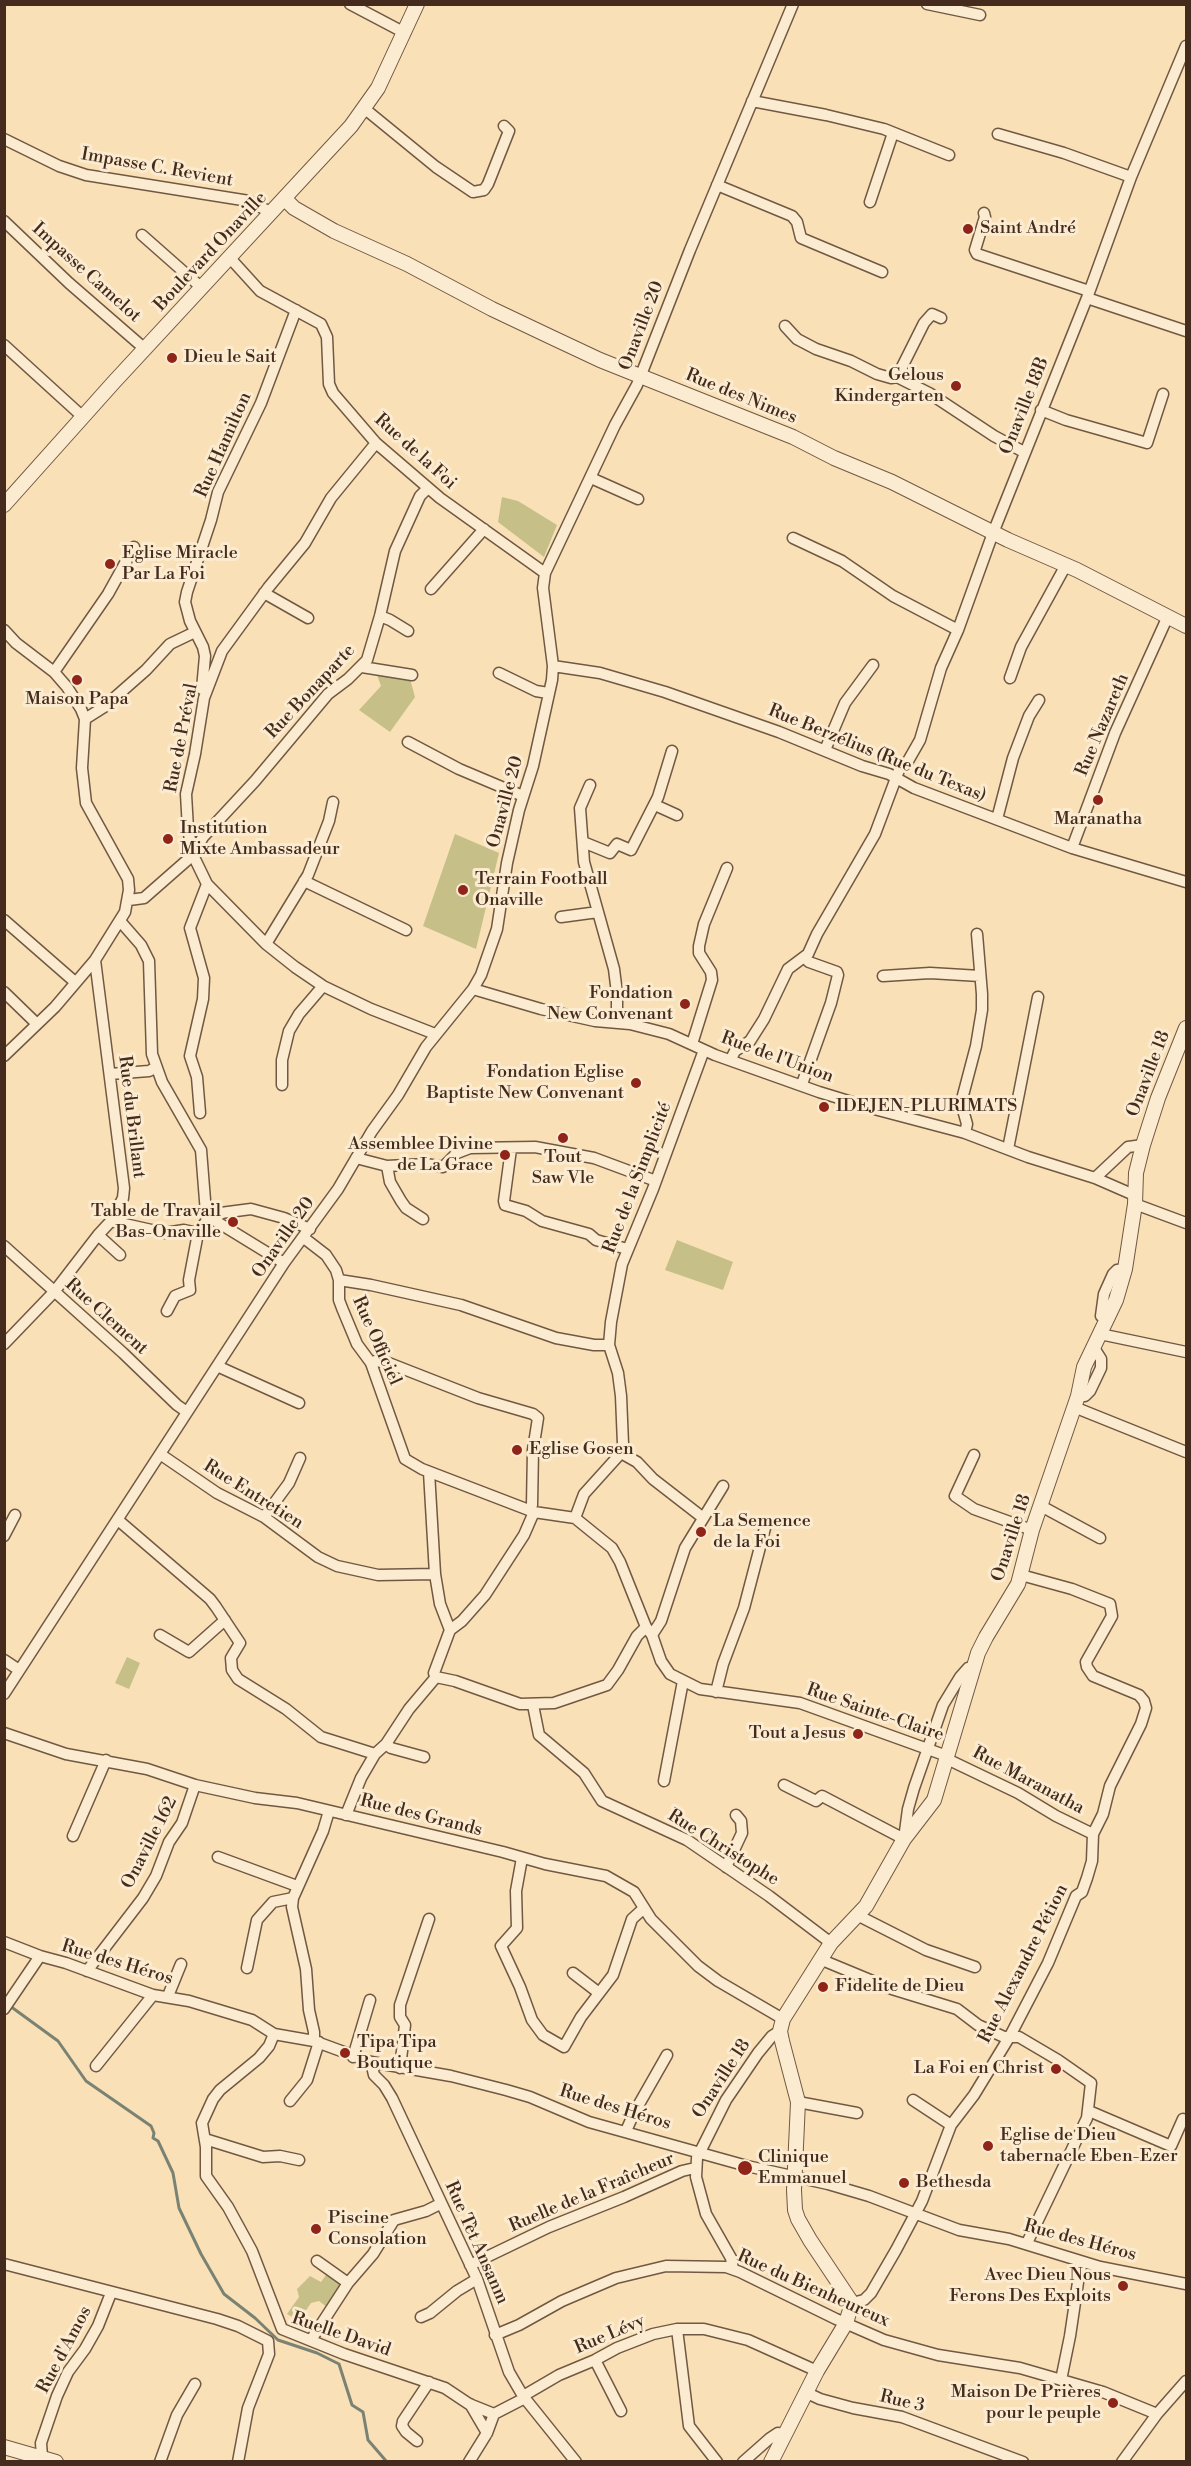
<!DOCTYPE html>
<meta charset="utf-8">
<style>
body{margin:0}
#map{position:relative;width:1191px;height:2466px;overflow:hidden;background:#f9e0b6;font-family:"Libre Bodoni",serif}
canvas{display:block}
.frame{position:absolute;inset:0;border:6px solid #442b1d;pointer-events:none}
</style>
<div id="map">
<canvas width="1191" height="2466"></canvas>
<div class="frame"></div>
</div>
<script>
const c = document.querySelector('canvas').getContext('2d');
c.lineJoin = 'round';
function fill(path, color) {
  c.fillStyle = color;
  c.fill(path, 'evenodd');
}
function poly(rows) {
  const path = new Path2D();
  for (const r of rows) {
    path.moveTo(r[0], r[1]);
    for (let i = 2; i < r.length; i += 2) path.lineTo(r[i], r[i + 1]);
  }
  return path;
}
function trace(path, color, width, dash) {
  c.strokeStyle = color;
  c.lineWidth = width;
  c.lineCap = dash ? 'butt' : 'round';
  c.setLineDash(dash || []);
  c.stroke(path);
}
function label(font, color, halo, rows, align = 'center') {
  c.font = font + ' "Libre Bodoni",serif';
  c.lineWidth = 6;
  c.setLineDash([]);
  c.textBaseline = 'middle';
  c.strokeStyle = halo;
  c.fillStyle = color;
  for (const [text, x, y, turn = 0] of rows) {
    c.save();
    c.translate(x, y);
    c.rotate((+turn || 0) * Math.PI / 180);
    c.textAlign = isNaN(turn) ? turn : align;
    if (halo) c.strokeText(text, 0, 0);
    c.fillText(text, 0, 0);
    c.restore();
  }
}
const green = poly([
 [502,497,518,501,557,525,544,557,498,522],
 [377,675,410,679,415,697,390,732,359,710,381,686],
 [455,834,499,853,476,949,423,926],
 [677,1240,733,1262,723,1290,665,1270],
 [127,1657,140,1663,129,1689,115,1683],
 [328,2272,343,2285,328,2308,319,2301,311,2303,302,2316,294,2318,287,2314,299,2297,297,2289,310,2276,321,2282]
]);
const stream = poly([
 [10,2006,58,2041,86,2081,151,2126,154,2133,153,2138,158,2141,173,2173,179,2208,201,2254,224,2294,255,2318,278,2340,317,2353,339,2364,352,2405,363,2412,368,2440,387,2462]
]);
const minor = poly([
 [350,4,405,33],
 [927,4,980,15],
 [752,101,826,115,884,129,949,155],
 [365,109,436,167,473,192,484,190,488,184,509,131,504,126],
 [998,134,1064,153,1131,177],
 [4,139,59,166,86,175,249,201,272,213],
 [717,185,792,216,797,222,801,238,882,272],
 [870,202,893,133],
 [984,213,985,217,975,250,977,254,1089,291],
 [4,221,69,283,145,349],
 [142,235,202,288],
 [230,258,260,291,321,324,327,337,329,384,333,393,376,443,440,498,545,573],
 [1087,298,1186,331],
 [785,326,797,339,816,349,851,361,877,374,891,378,897,377,929,393,994,436,1024,452],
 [4,345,83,417],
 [897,377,924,323,932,314,941,318],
 [1041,410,1066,420,1147,443,1163,394],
 [376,443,331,498,305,543,268,588,222,651,204,698,195,754,186,794,188,829,193,855,207,884,266,944,295,967,323,986,371,1009,435,1034],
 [591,478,638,499],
 [793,538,842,561,893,596,958,630],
 [431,589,484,529],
 [264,593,308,618],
 [380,616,390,620,408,631],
 [4,630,16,643,54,672,67,687,81,709,85,719,82,768,86,803,128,879,129,890,125,912,95,960,55,1007,4,1056],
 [553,666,600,673,665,692,779,732,862,766,889,774,914,788,1072,848,1186,882],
 [362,667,412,675],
 [54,672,108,594,134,547],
 [499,673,536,691,548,693],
 [1010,678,1021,647,1066,565],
 [202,689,205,656,203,647,190,621,185,602,187,592,211,520,218,492,261,403,296,310],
 [85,719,104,707,146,670,170,644,195,632],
 [408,742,459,769,523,796],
 [825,750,845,703,873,665],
 [590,785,580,808,584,862,614,969,617,993,617,1022],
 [655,805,677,815],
 [997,819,1013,758,1029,716,1039,700],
 [583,842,610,853,617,844,631,850,658,797,672,751],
 [1072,848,1115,733,1168,616],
 [304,881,406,930],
 [129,900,144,898,193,855,203,837,255,781,328,694,348,679,367,660,380,616,395,551,420,496,428,488],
 [561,917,598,912],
 [4,920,75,982],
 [120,921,141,945,149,961,152,1054,162,1082,201,1150,206,1213,209,1217,213,1214,251,1209,284,1218,310,1229],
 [266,944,308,875,329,821,333,802],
 [883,976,930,973,980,976],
 [473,989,541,1009,595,1021,630,1024,669,1034,715,1055,819,1092,878,1110,965,1133,1028,1157,1095,1178,1134,1195],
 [4,992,37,1024],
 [692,1044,712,980,711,972,699,953,699,946,704,924,727,868],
 [731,1059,735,1051,750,1041,764,1019,788,969,808,954,817,934,875,834,899,770,908,761,920,740,941,668,958,630,993,533,1087,298,1131,177,1186,46],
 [110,1074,149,1071,155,1068],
 [802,1084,831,1003,838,975,837,972,809,962,805,958],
 [282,1085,282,1060,289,1031,299,1014,323,986],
 [200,1113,197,1077,190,1056,203,999,204,978,190,928,207,884],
 [965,1133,967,1124,961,1103,976,1046,982,1010,982,994,977,934],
 [511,1149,504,1201,505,1205,526,1211,542,1221,589,1234,596,1240,627,1249],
 [1008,1149,1038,997],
 [356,1158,387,1166,426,1164,443,1167,457,1153,470,1148,535,1147,594,1158,656,1181],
 [387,1166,390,1182,401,1201,406,1208,423,1219],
 [1095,1178,1128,1147,1143,1145],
 [1135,1204,1186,1223],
 [111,1221,165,1233,184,1230,198,1233,209,1217,284,1263],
 [98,1235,120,1255],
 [304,1238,326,1255,336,1270,339,1280,339,1300,342,1308,357,1344,371,1363,405,1459,422,1469,534,1512,575,1518,612,1548,620,1562,646,1627,637,1636,618,1670,607,1685,554,1703,520,1704,455,1681,436,1677,409,1709,386,1744,375,1754,361,1778,346,1815],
 [4,1246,123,1353,177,1405,187,1412],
 [339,1280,371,1285,461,1305,556,1338,594,1345,609,1345],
 [167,1311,175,1296,190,1290,189,1280,198,1233],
 [1101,1316,1104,1294,1113,1274,1117,1270,1125,1269],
 [1100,1334,1186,1352],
 [4,1344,54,1292,98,1235,111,1221,123,1198,124,1188,95,960],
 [371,1363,375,1361,386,1362,478,1398,533,1414,538,1418,533,1450,532,1505,530,1511],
 [217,1366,299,1403],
 [1078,1396,1085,1396,1090,1391,1101,1368,1101,1359,1094,1348],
 [1074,1407,1186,1452],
 [621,1453,637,1462,653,1479,702,1517],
 [160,1454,217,1493,264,1517,318,1557,337,1566,378,1575,435,1574],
 [974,1455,955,1496,974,1509,1032,1530],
 [429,1472,435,1574,440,1604,450,1630,434,1673,436,1677],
 [1041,1506,1100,1538],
 [264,1517,289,1483,300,1458],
 [575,1518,584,1494,621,1453,623,1444,621,1396,618,1373,609,1345,611,1322,622,1264,653,1189,704,1050],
 [118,1520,210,1599,216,1607,240,1643,231,1658,232,1670,238,1679,286,1709,321,1737,375,1754],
 [4,1536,15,1515],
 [646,1627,652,1635,661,1661,670,1674,700,1689,800,1703,947,1756],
 [450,1630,462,1621,485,1595,524,1535,534,1512],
 [160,1635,189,1652,225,1620],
 [652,1635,661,1621,685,1548,723,1486],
 [4,1660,19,1670],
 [716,1692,723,1664,744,1608,765,1528],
 [4,1694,284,1263,338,1189,372,1131,398,1095,426,1047,473,989,481,975,497,929,507,863,519,810,533,766,552,680,553,666,543,588,545,573,615,425,637,385,690,250,793,4],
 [533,1705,539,1735,584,1773,602,1801,687,1840,769,1896,831,1943],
 [4,1733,66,1754,147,1769,195,1785,255,1798,297,1803,503,1852,545,1864,606,1876,634,1892,651,1919,698,1966,718,1981,783,2019],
 [386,1744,391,1748,424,1757],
 [947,1759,1018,1793,1056,1816,1093,1834],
 [664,1781,683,1681],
 [784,1785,816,1801,822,1796,904,1839,908,1809,914,1788,943,1705,960,1677,968,1668,974,1667],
 [73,1836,106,1760],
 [218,1857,297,1886],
 [522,1858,516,1891,517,1928,501,1946,520,1987,532,2020,543,2035,564,2047,581,2017,613,1975,632,1919,643,1909],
 [726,1867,742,1833,741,1821,736,1815],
 [859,1916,926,1950,975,1967],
 [4,1942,40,1956,66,1963,153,1995,189,2001,252,2020,274,2034,314,2041,371,2062,451,2076,506,2090,530,2097,589,2122,747,2166,828,2184,869,2196,959,2230,1009,2239,1100,2267,1186,2284],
 [822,1960,892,1989,957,2009,978,2025,1004,2037,1019,2037,1058,2060,1091,2083,1087,2118,1027,2243],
 [247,1968,257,1920,273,1902,293,1898],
 [87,1971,143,1898,156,1876,169,1842,182,1823,195,1785],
 [573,1973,599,1993],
 [168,1996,181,1964],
 [4,2009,40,1956],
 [274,2034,269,2046,259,2058,220,2090,213,2099,202,2123,206,2147,206,2176,228,2207,252,2251,282,2329],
 [314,2041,314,2032,309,2010,306,1969,292,1907,293,1898,323,1831,329,1811],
 [353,2057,370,2000],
 [371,2062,374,2075,384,2085,392,2098,477,2279,509,2372,523,2396,576,2462],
 [96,2066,153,1995],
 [400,2068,405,2025,400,2017,400,2005,429,1919],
 [913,2100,951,2125],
 [290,2101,307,2080,319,2042],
 [798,2102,857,2113],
 [1089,2111,1171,2146,1183,2119],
 [626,2131,634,2113,667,2055],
 [205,2139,263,2157,280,2156,299,2160],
 [317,2261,348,2283],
 [4,2264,217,2319,238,2326,268,2341],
 [470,2265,549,2227,624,2197,682,2171,695,2168],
 [733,2269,731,2258,706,2214,696,2177,697,2158,726,2100,758,2053,772,2036,780,2031],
 [852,2303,864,2300,871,2293,896,2250,922,2201,951,2125,974,2095,1010,2036,1048,1963,1076,1896,1082,1892,1087,1878,1092,1861,1093,1834,1103,1814,1110,1786,1141,1724,1146,1708,1144,1701,1139,1695,1093,1676,1087,1667,1086,1662,1112,1616,1110,1604,1072,1589,1021,1575],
 [421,2317,430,2313,457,2291,477,2279],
 [282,2329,344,2354,445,2388,469,2404,494,2414,525,2398],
 [677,2329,689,2426,717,2462],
 [495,2335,519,2325,562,2301,616,2278,666,2266,726,2267,740,2272,836,2319,884,2340,938,2355,1020,2368,1103,2392,1157,2414],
 [311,2340,348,2283,373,2254,394,2220,426,2211,440,2204],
 [595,2360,621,2411],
 [1061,2380,1070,2336,1081,2262],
 [805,2392,820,2399,853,2408,902,2417,1023,2462],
 [523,2396,559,2375,595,2360,617,2348,653,2334,677,2329,704,2329,748,2340,817,2371],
 [470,2404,487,2433],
 [417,2441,406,2432,402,2426,403,2421,429,2382],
 [42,2457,41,2443,57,2396,68,2372,85,2349,98,2326,111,2293],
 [160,2462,177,2415,195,2384],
 [238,2462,248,2408,269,2354,268,2341],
 [469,2462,487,2433,494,2414],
 [743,2462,769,2439,778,2433,784,2435],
 [1122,2462,1157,2414,1186,2381]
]);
const tertiary = poly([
 [285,199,294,208,334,231,407,264,492,309,551,337,600,360,793,437,834,458,892,482,1008,540,1077,570,1186,626],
 [4,505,114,382,351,126,378,88,417,4],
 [4,2447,56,2462],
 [771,2462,817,2371,846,2323,852,2303,810,2240,798,2219,795,2210,794,2190,798,2102,782,2041,780,2031,783,2019,831,1943,866,1906,904,1839,934,1800,978,1653,986,1637,1018,1584,1032,1530,1078,1396,1084,1367,1116,1300,1125,1269,1135,1204,1136,1173,1143,1145,1158,1098,1186,1028]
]);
const markers = [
 [968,229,6,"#8f2418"],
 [172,358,6,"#8f2418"],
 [956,386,6,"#8f2418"],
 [110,564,6,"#8f2418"],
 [77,680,6,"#8f2418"],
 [1098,800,6,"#8f2418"],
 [168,839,6,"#8f2418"],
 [463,890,6,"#8f2418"],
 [685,1004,6,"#8f2418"],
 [636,1083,6,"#8f2418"],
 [824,1107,6,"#8f2418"],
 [563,1138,6,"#8f2418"],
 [505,1155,6,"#8f2418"],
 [233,1222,6,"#8f2418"],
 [517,1450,6,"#8f2418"],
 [701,1532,6,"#8f2418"],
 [858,1734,6,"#8f2418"],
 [823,1987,6,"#8f2418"],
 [345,2053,6,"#8f2418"],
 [1056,2069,6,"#8f2418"],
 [988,2146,6,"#8f2418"],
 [745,2168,8,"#8f2418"],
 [904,2183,6,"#8f2418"],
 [316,2229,6,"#8f2418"],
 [1123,2286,6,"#8f2418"],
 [1113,2403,6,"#8f2418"]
];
const streetNames = [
 ["Impasse C. Revient",157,168,10],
 ["Boulevard Onaville",211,252,-47],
 ["Impasse Camelot",86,273,42],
 ["Onaville 20",642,326,-69],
 ["Rue des Nimes",741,397,22],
 ["Onaville 18B",1025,406,-68],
 ["Rue Hamilton",224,445,-66],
 ["Rue de la Foi",415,452,42],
 ["Rue Bonaparte",311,692,-47],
 ["Rue Nazareth",1103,725,-67],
 ["Rue de Préval",182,738,-79],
 ["Rue Berzélius (Rue du Texas)",877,754,22],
 ["Onaville 20",506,802,-75],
 ["Rue de l'Union",777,1058,20],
 ["Onaville 18",1149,1074,-69],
 ["Rue du Brillant",131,1117,83],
 ["Rue de la Simplicité",638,1178,-69],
 ["Onaville 20",284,1238,-55],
 ["Rue Clement",106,1317,42],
 ["Rue Officiel",376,1341,66],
 ["Rue Entretien",253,1495,32],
 ["Onaville 18",1012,1538,-72],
 ["Rue Sainte-Claire",875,1713,19],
 ["Rue Maranatha",1028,1781,28],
 ["Rue des Grands",421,1816,14],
 ["Onaville 162",150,1843,-63],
 ["Rue Christophe",723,1848,32],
 ["Rue des Héros",117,1963,17],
 ["Rue Alexandre Pétion",1024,1964,-63],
 ["Onaville 18",722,2079,-57],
 ["Rue des Héros",615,2108,17],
 ["Ruelle de la Fraîcheur",592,2193,-23],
 ["Rue des Héros",1080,2241,15],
 ["Rue Tèt Ansanm",476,2243,66],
 ["Rue du Bienheureux",813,2289,24],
 ["Ruelle David",341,2335,19],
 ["Rue Lévy",610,2335,-23],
 ["Rue d'Amos",65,2350,-62],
 ["Rue 3",902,2402,13]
];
const poiNames = [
 ["Saint André",980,229],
 ["Dieu le Sait",184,358],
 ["Gelous",944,376,"right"],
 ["Kindergarten",944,397,"right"],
 ["Eglise Miracle",122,554],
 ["Par La Foi",122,575],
 ["Maison Papa",77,700,"center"],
 ["Maranatha",1098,820,"center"],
 ["Institution",180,829],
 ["Mixte Ambassadeur",180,850],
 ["Terrain Football",475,880],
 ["Onaville",475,901],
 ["Fondation",673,994,"right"],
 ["New Convenant",673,1015,"right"],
 ["Fondation Eglise",624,1073,"right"],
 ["Baptiste New Convenant",624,1094,"right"],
 ["IDEJEN-PLURIMATS",836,1107],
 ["Assemblee Divine",493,1145,"right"],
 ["de La Grace",493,1166,"right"],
 ["Tout",563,1158,"center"],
 ["Saw Vle",563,1179,"center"],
 ["Table de Travail",221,1212,"right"],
 ["Bas-Onaville",221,1233,"right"],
 ["Eglise Gosen",529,1450],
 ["La Semence",713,1522],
 ["de la Foi",713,1543],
 ["Tout a Jesus",846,1734,"right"],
 ["Fidelite de Dieu",835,1987],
 ["Tipa Tipa",357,2043],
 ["Boutique",357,2064],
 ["La Foi en Christ",1044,2069,"right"],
 ["Eglise de Dieu",1000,2136],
 ["tabernacle Eben-Ezer",1000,2157],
 ["Clinique",758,2158],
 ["Emmanuel",758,2179],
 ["Bethesda",916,2183],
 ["Piscine",328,2219],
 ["Consolation",328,2240],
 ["Avec Dieu Nous",1111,2276,"right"],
 ["Ferons Des Exploits",1111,2297,"right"],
 ["Maison De Prières",1101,2393,"right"],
 ["pour le peuple",1101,2414,"right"]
];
fill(green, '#c6c088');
trace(stream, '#7a8373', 3);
trace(minor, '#715843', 13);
trace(tertiary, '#715843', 16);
trace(minor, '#fbebd0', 10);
trace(tertiary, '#fbebd0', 14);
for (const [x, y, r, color] of markers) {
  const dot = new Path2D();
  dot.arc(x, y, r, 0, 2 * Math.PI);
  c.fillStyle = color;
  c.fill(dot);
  trace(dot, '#fbebd0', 2);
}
label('18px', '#442b1d', '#fbebd0', streetNames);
label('18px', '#442b1d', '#fbebd0', poiNames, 'left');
</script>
